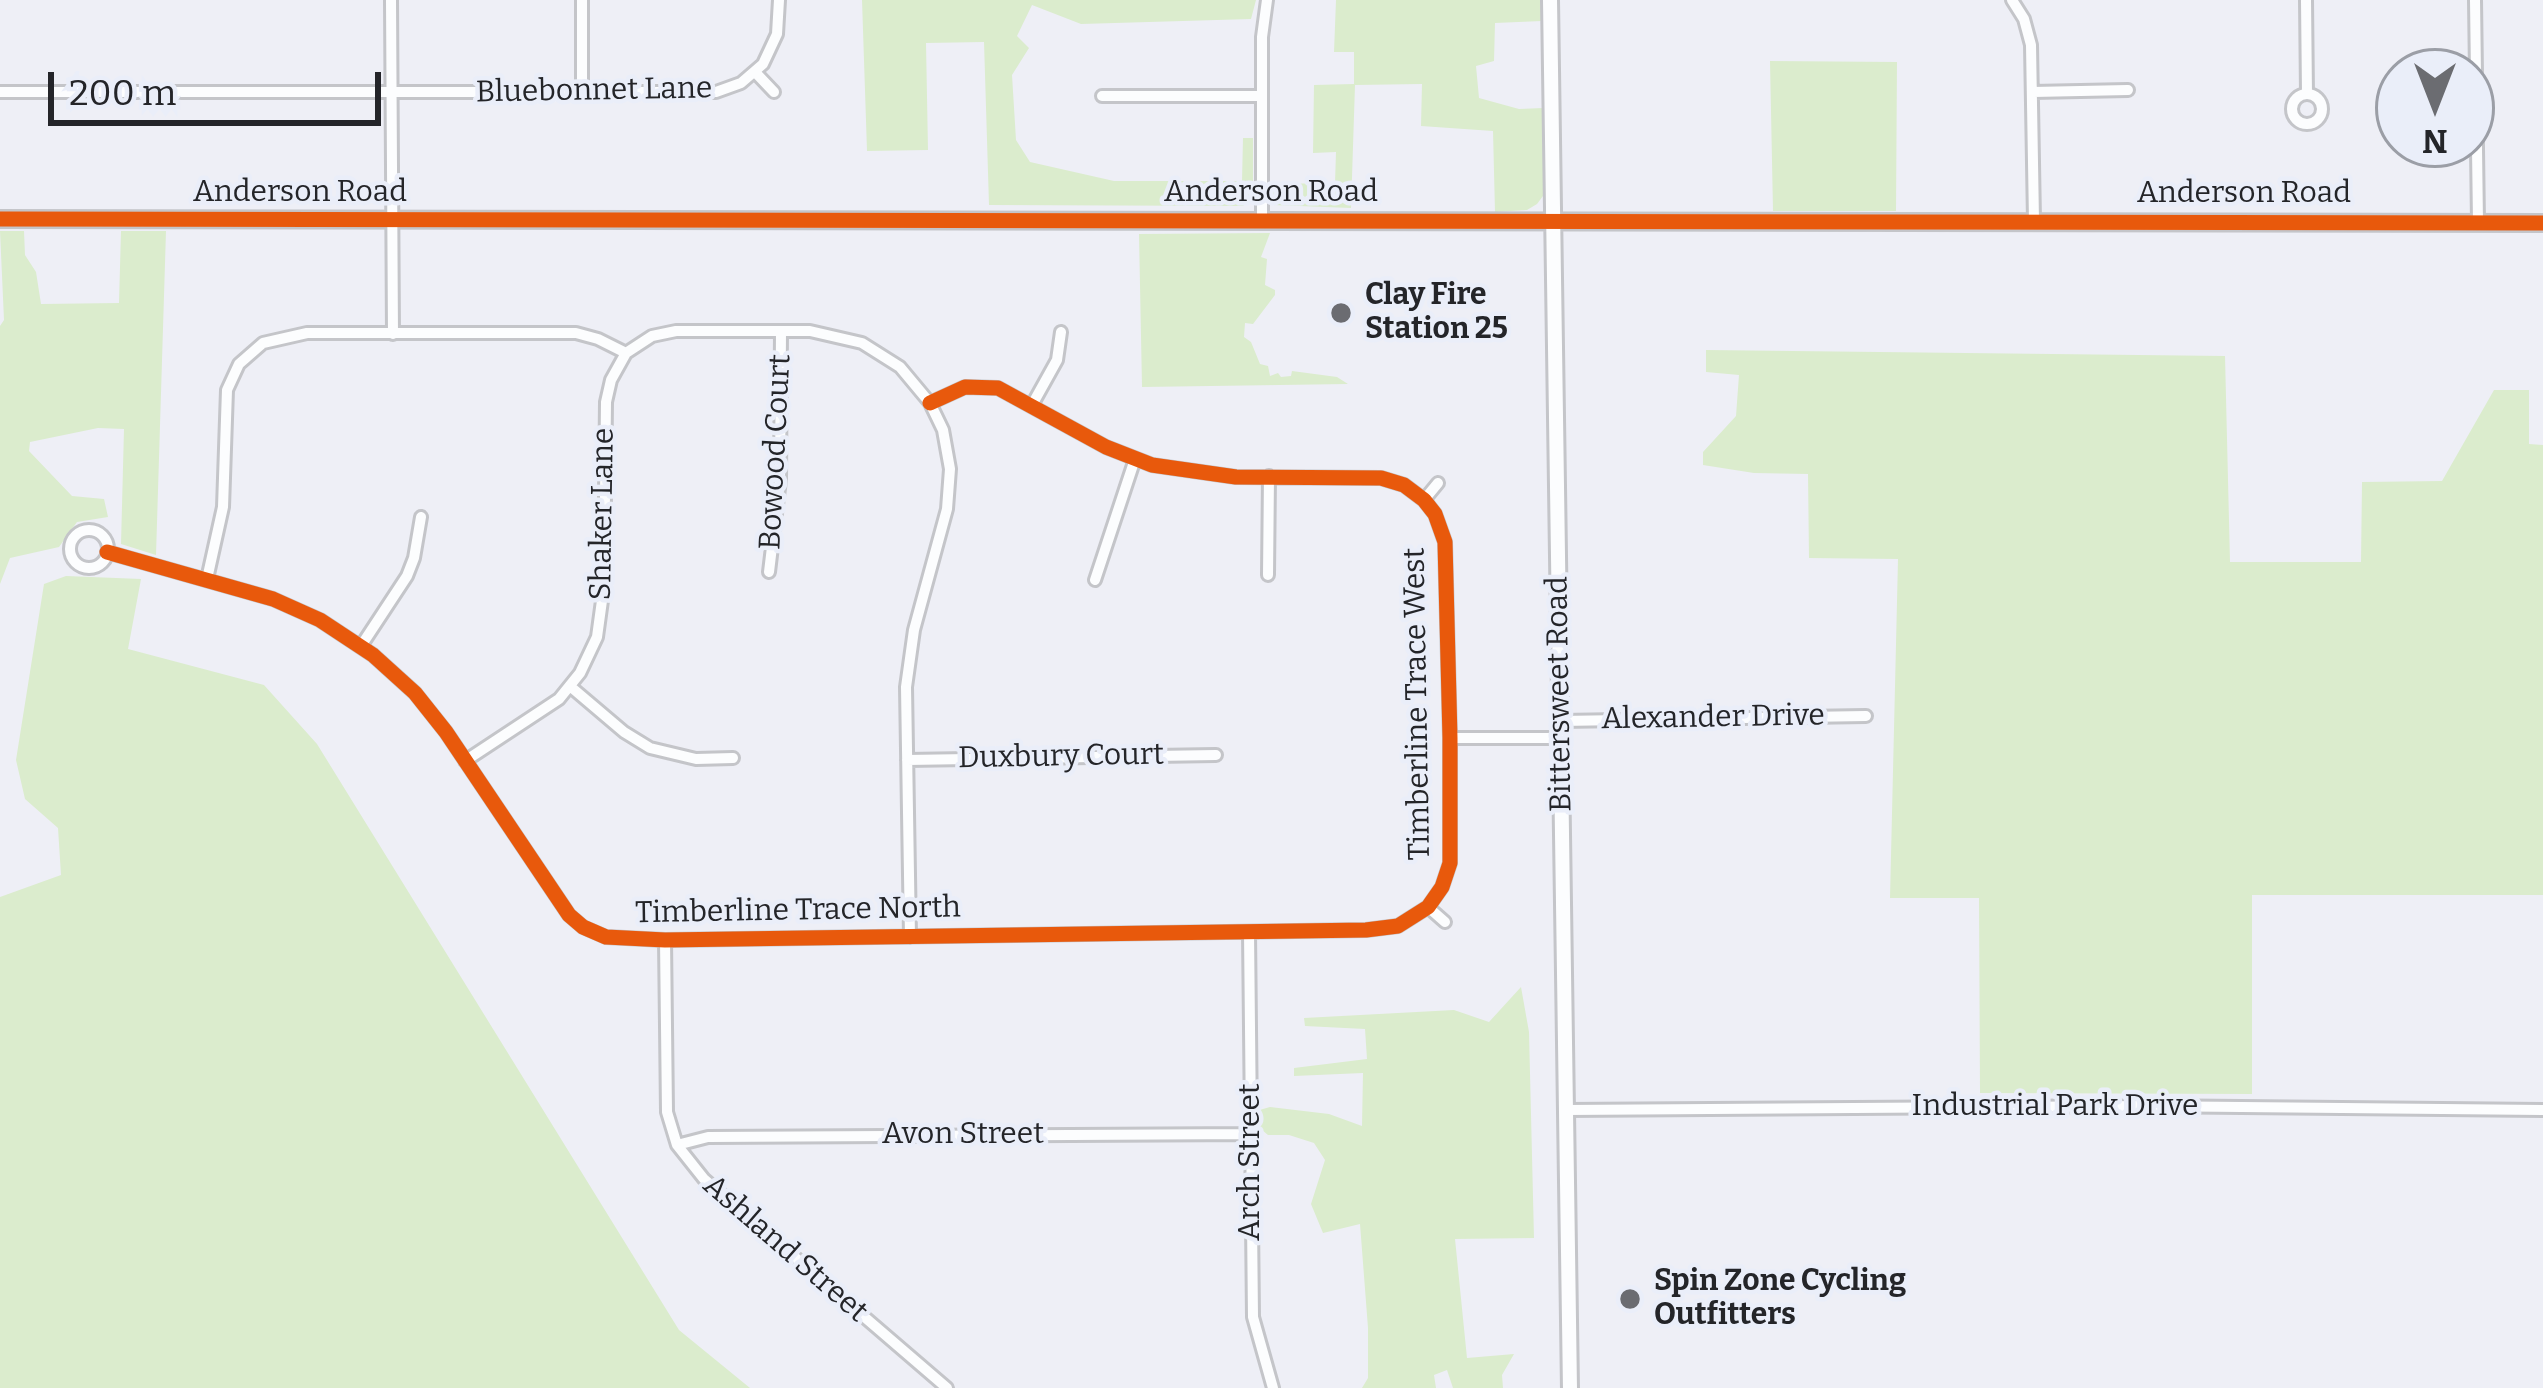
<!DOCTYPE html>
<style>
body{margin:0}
#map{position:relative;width:2543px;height:1388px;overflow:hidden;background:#eeeff6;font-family:Bitter,serif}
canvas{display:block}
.north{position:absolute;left:2375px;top:48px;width:120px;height:120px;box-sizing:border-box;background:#eaeef9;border:3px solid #9b9ea6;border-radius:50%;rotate:180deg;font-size:33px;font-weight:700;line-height:48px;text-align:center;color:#242529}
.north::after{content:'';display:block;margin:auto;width:42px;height:54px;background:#6b6c71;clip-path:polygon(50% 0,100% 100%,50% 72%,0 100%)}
.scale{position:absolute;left:48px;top:72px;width:333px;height:54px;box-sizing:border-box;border:6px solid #242529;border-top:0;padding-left:15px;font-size:36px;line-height:42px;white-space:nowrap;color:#242529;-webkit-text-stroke:9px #eaeef9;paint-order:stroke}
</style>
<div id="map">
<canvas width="2543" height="1388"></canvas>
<div class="north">N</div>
<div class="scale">200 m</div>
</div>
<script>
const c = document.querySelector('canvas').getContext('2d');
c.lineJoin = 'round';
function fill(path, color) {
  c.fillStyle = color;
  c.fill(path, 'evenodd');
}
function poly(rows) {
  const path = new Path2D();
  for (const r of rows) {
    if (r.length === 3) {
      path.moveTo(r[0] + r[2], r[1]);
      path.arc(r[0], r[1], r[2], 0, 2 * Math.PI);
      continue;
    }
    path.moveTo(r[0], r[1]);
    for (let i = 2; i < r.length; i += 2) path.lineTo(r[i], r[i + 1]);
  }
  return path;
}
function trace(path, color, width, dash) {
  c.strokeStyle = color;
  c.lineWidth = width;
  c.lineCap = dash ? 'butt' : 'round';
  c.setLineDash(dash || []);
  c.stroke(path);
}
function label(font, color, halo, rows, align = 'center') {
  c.font = font + ' Bitter,serif';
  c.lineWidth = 9;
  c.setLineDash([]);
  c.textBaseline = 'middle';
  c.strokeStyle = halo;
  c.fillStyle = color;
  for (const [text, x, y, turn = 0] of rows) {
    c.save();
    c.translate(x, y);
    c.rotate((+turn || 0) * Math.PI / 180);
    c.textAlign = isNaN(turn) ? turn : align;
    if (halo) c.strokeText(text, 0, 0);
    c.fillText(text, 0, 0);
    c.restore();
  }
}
const green = poly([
 [862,0,1256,0,1251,19,1081,24,1032,5,1017,36,1029,48,1012,75,1016,140,1030,162,1114,181,1242,181,1243,138,1253,138,1253,199,1243,206,989,205,984,42,926,43,928,150,867,151],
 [1336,0,1542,0,1542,21,1495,23,1494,61,1476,66,1479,98,1519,109,1543,108,1543,196,1537,204,1527,210,1495,212,1493,131,1421,126,1422,84,1355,85,1351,208,1273,205,1273,184,1335,183,1336,152,1313,153,1314,85,1354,84,1354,52,1334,52],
 [1770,61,1897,62,1896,211,1773,211],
 [0,231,24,231,25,255,36,272,41,304,119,303,121,231,166,231,156,555,121,544,124,429,98,428,30,442,29,451,72,496,104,499,108,517,77,522,59,547,10,558,0,584,0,326,4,320],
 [1270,233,1261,257,1267,259,1265,285,1275,290,1275,295,1253,324,1245,323,1244,337,1251,342,1260,364,1268,366,1270,376,1278,373,1281,377,1291,376,1292,371,1337,377,1348,384,1142,387,1139,234],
 [1706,350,2225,356,2230,562,2361,562,2362,482,2442,481,2494,390,2529,390,2529,444,2543,445,2543,895,2252,895,2252,1094,1980,1093,1979,898,1890,898,1898,559,1809,558,1808,474,1754,473,1703,465,1703,452,1736,416,1739,375,1706,372],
 [66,576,141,579,128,649,264,685,317,744,679,1330,750,1388,0,1388,0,897,61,875,58,828,25,799,16,760,44,584],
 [1521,987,1529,1032,1534,1238,1455,1239,1467,1358,1514,1354,1502,1375,1503,1388,1453,1388,1447,1370,1434,1375,1436,1388,1362,1388,1368,1378,1368,1328,1360,1224,1323,1233,1311,1204,1325,1160,1314,1143,1289,1135,1268,1135,1256,1125,1256,1111,1270,1107,1329,1114,1362,1126,1363,1073,1294,1076,1294,1068,1367,1059,1365,1029,1305,1026,1304,1018,1454,1010,1489,1022]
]);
const minor = poly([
 [391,0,393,334],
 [582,0,582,93],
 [2012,0,2024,19,2031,45,2034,221],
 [2306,0,2307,94],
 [2475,0,2478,222],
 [755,72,774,92],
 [0,92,716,92,741,83,763,64,777,34,779,0],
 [2033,92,2128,90],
 [2307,109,15],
 [1102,96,1262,96],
 [1262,220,1262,37,1267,0],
 [1032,405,1057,360,1061,332],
 [1424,500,1438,483],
 [89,549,19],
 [107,552,273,599,320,620,373,655,415,693,446,732,569,915,583,927,606,937,665,940,1366,930,1398,926,1428,907,1442,887,1450,863,1450,738,1445,542,1435,514,1424,500,1404,485,1381,478,1236,477,1152,465,1106,447,998,388,965,387,930,403],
 [769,572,780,480,781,331],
 [1268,575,1269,476],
 [207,579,223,507,227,390,239,364,263,343,307,333,576,333,598,339,626,353],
 [1095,580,1135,459],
 [361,646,407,576,414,558,421,517],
 [571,687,624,732,650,748,696,759,733,758],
 [1561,721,1866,716],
 [1450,738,1561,738],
 [907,760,1216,755],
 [465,761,559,699,580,673,597,637,604,586,606,402,611,380,626,353,652,336,676,331,810,331,862,343,900,367,930,403,943,430,950,469,947,509,914,630,906,687,910,937],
 [1428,907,1445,922],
 [1249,932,1253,1317,1273,1388],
 [665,940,667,1112,677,1145,704,1179,947,1388],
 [1566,1110,2141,1106,2543,1110],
 [677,1145,708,1137,1252,1134]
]);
const tertiary = poly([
 [1550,0,1570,1388],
 [0,219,2543,223]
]);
const cycleway = poly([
 [0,219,2543,223],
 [107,552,273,599,320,620,373,655,415,693,446,732,569,915,583,927,606,937,665,940,1366,930,1398,926,1428,907,1442,887,1450,863,1450,738,1445,542,1435,514,1424,500,1404,485,1381,478,1236,477,1152,465,1106,447,998,388,965,387,930,403]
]);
const markers = [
 [1341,313,12,"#6b6c71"],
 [1630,1299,12,"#6b6c71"]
];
const streetNames = [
 ["Bluebonnet Lane",594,91,-1],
 ["Anderson Road",300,193],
 ["Anderson Road",1271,193],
 ["Anderson Road",2244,194],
 ["Bowood Court",776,452,-87],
 ["Shaker Lane",603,514,-89],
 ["Bittersweet Road",1560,694,-91],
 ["Timberline Trace West",1418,704,-91],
 ["Alexander Drive",1713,718,-1],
 ["Duxbury Court",1061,757,-1],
 ["Timberline Trace North",798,911,-1],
 ["Industrial Park Drive",2055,1107],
 ["Avon Street",963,1135],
 ["Arch Street",1251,1162,-90],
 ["Ashland Street",785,1249,41]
];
const poiNames = [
 ["Clay Fire",1365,296],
 ["Station 25",1365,330],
 ["Spin Zone Cycling",1654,1282],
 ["Outfitters",1654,1316]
];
fill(green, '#dbeccd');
trace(minor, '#c4c5c9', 16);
trace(tertiary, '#c4c5c9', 20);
trace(minor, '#fcfdfe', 10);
trace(tertiary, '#fcfdfe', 14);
trace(cycleway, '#e8590c', 15);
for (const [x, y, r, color] of markers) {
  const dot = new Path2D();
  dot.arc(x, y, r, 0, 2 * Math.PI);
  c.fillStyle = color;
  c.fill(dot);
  trace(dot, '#eaeef9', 4.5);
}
label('30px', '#242529', '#eaeef9', streetNames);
label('bold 30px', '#242529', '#eaeef9', poiNames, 'left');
</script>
